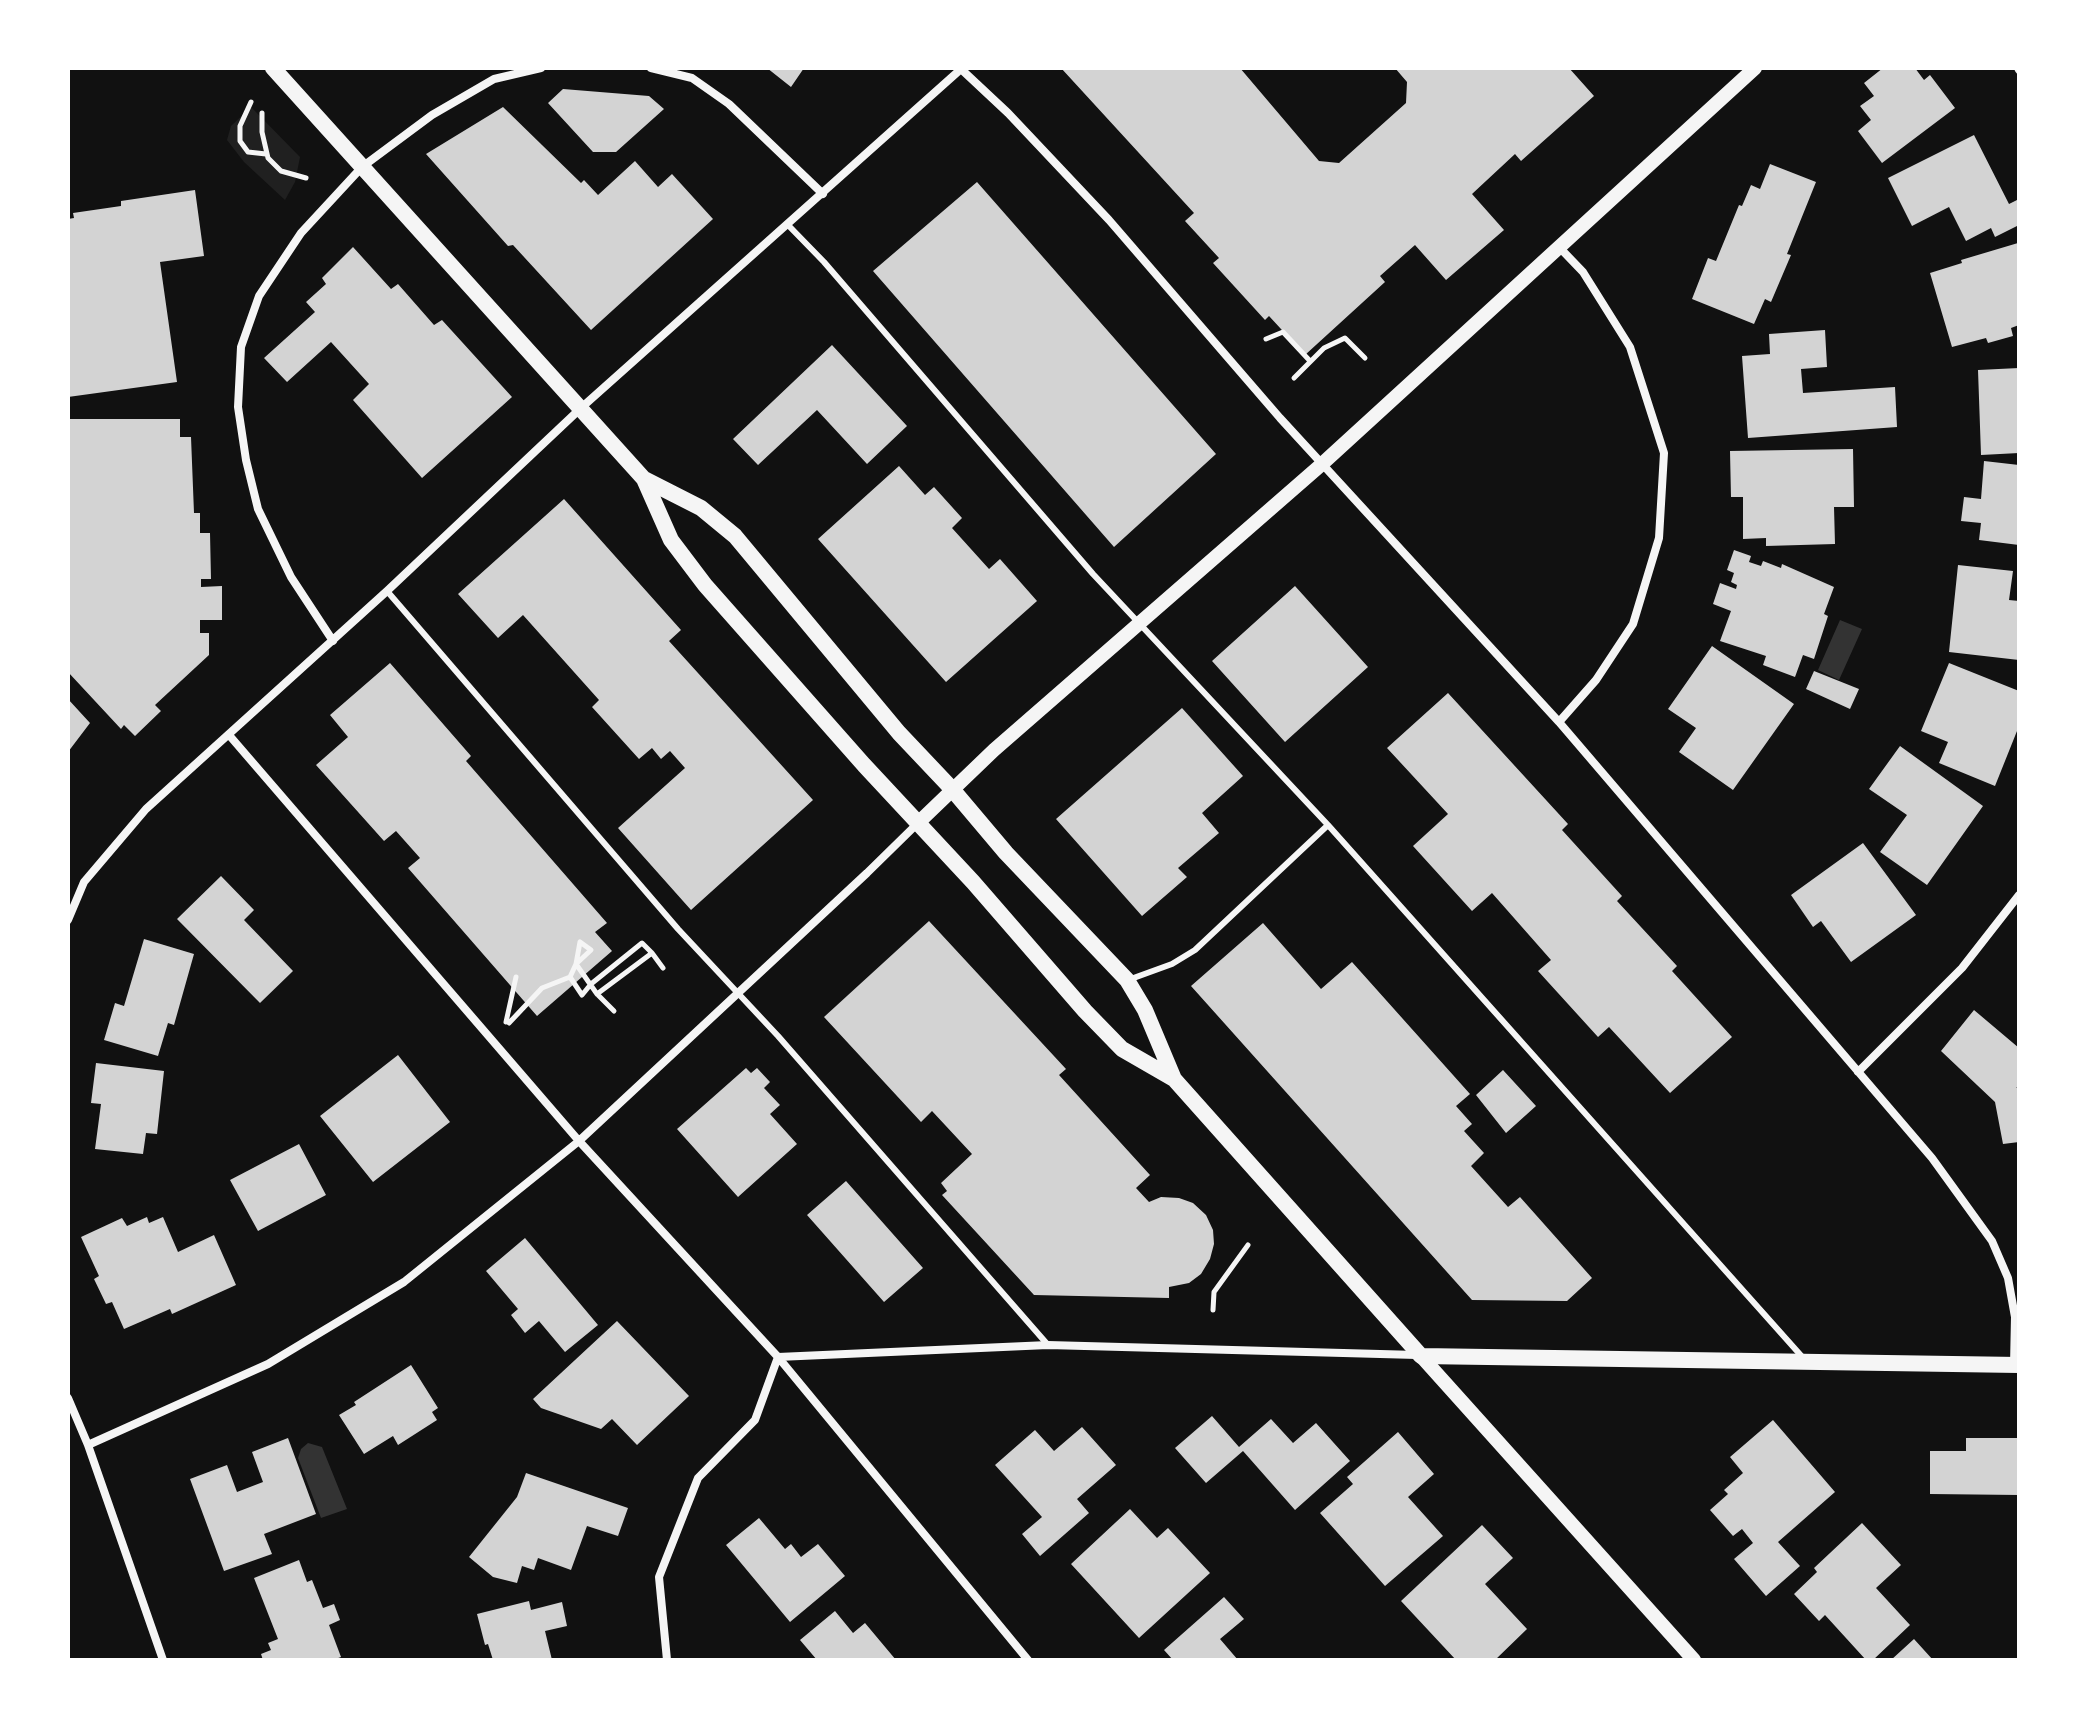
<!DOCTYPE html>
<style>
body{margin:0}
#map{position:relative;width:2087px;height:1728px;overflow:hidden;background:#111;font-family:"Golos Text",sans-serif}
canvas{display:block}
.frame{position:absolute;inset:0;border:70px solid #fff;pointer-events:none}
</style>
<div id="map">
<canvas width="2087" height="1728"></canvas>
<div class="frame"></div>
</div>
<script>
const c = document.querySelector('canvas').getContext('2d');
c.lineJoin = 'round';
function fill(path, color) {
  c.fillStyle = color;
  c.fill(path, 'evenodd');
}
function poly(rows) {
  const path = new Path2D();
  for (const r of rows) {
    path.moveTo(r[0], r[1]);
    for (let i = 2; i < r.length; i += 2) path.lineTo(r[i], r[i + 1]);
  }
  return path;
}
function trace(path, color, width, dash) {
  c.strokeStyle = color;
  c.lineWidth = width;
  c.lineCap = dash ? 'butt' : 'round';
  c.setLineDash(dash || []);
  c.stroke(path);
}
const green = poly([
 [251,107,300,157,295,182,285,200,244,162,227,140,231,126]
]);
const water = poly([
 [1840,620,1862,629,1839,680,1818,670],
 [308,1443,322,1447,347,1509,321,1518,298,1458,301,1449]
]);
const building = poly([
 [767,68,804,68,791,87],
 [1061,68,1240,68,1319,161,1339,163,1406,103,1407,82,1395,68,1569,68,1594,96,1521,161,1515,154,1472,194,1504,230,1446,280,1415,245,1380,276,1385,282,1305,355,1269,316,1265,320,1213,263,1219,258,1185,221,1194,213],
 [1883,68,1915,68,1924,80,1930,75,1955,108,1882,163,1858,131,1871,120,1860,106,1874,96,1864,83],
 [563,89,649,96,664,109,616,152,593,152,548,103],
 [503,107,581,183,584,180,598,195,635,161,658,187,672,174,713,219,591,330,513,245,508,246,426,154],
 [1974,135,2009,204,2019,199,2019,225,1995,237,1991,228,1966,241,1949,207,1912,226,1888,178],
 [1770,164,1816,182,1787,254,1791,255,1771,302,1765,299,1754,324,1692,299,1708,258,1716,261,1739,205,1742,206,1751,185,1760,189],
 [977,182,1216,454,1114,547,873,271],
 [195,190,204,256,160,262,177,382,68,397,68,219,74,218,73,213,121,206,121,201],
 [2018,243,2019,325,2011,328,2013,336,1988,343,1986,338,1952,347,1930,273,1962,263,1961,260],
 [353,247,391,289,398,284,434,325,442,320,512,397,422,478,353,400,369,384,331,342,287,382,264,358,315,312,306,302,326,284,322,278],
 [1825,330,1827,367,1801,369,1803,393,1895,387,1897,427,1748,438,1742,356,1770,354,1769,334],
 [832,345,907,426,867,464,817,410,758,465,733,439],
 [2019,368,2019,453,1981,455,1978,370],
 [68,419,180,419,180,437,191,437,194,513,200,513,200,533,210,533,211,579,201,579,201,587,222,586,222,620,200,620,200,633,209,633,209,655,155,705,161,711,135,736,124,725,121,729,68,672],
 [1853,449,1854,507,1834,507,1835,544,1766,546,1766,538,1743,539,1743,497,1731,497,1730,451],
 [1984,461,2019,465,2019,545,1979,540,1981,523,1961,521,1964,497,1981,499],
 [899,466,925,495,934,487,962,518,952,528,989,569,1000,559,1037,601,946,682,818,539],
 [564,499,681,630,669,641,813,800,691,910,618,828,685,768,670,751,661,759,652,748,639,759,592,707,599,700,523,615,498,638,458,594],
 [1734,550,1751,556,1749,562,1761,566,1763,561,1781,568,1782,564,1834,587,1824,614,1828,616,1814,659,1803,655,1795,677,1763,665,1766,656,1720,641,1731,611,1713,604,1720,583,1736,589,1737,585,1731,582,1734,573,1727,570],
 [1958,565,2013,571,2009,600,2019,601,2019,660,1949,652],
 [1295,586,1368,667,1285,742,1212,661],
 [1712,646,1794,704,1733,790,1679,752,1696,728,1668,709],
 [390,663,471,756,466,761,607,923,595,932,612,951,537,1016,408,868,420,858,396,831,384,841,316,765,348,737,330,715],
 [1949,663,2019,691,2019,726,1995,786,1939,763,1948,742,1921,731],
 [1814,671,1859,689,1850,709,1806,689],
 [1448,693,1568,824,1562,830,1622,896,1617,901,1677,966,1672,971,1732,1037,1670,1093,1609,1027,1598,1037,1538,971,1551,960,1492,893,1472,911,1413,846,1448,814,1387,748],
 [68,699,90,723,68,752],
 [1182,708,1243,776,1202,813,1219,833,1178,868,1187,877,1142,916,1056,819],
 [1900,746,1983,806,1927,885,1880,852,1907,815,1869,789],
 [1863,843,1916,915,1851,962,1821,921,1813,927,1791,895],
 [221,876,254,910,244,920,293,971,260,1003,177,919],
 [929,921,1066,1069,1059,1075,1150,1175,1136,1188,1149,1202,1161,1197,1179,1198,1193,1203,1206,1215,1213,1230,1214,1244,1210,1259,1201,1274,1189,1283,1169,1287,1169,1298,1034,1295,942,1195,947,1191,941,1183,972,1154,932,1111,921,1122,824,1017],
 [1263,923,1321,989,1352,962,1470,1094,1456,1106,1472,1124,1464,1131,1484,1153,1471,1166,1508,1207,1520,1197,1592,1278,1567,1301,1472,1300,1191,986],
 [144,939,194,954,174,1025,168,1023,158,1056,104,1040,115,1003,124,1006],
 [1974,1010,2019,1048,2019,1085,2016,1088,2019,1087,2019,1142,2003,1144,1995,1102,1941,1051],
 [398,1055,450,1122,373,1182,320,1116],
 [96,1063,164,1071,157,1134,146,1133,143,1154,95,1149,101,1104,91,1103],
 [746,1068,751,1073,757,1068,770,1082,764,1088,780,1105,770,1114,797,1144,738,1197,677,1129],
 [1503,1070,1536,1106,1506,1133,1476,1095],
 [299,1144,326,1195,258,1231,230,1180],
 [846,1181,923,1268,884,1302,807,1215],
 [147,1217,149,1223,163,1217,178,1252,214,1235,236,1285,172,1314,170,1309,124,1329,112,1302,106,1304,94,1279,99,1276,81,1237,122,1218,127,1226],
 [525,1238,598,1325,565,1352,539,1321,525,1333,511,1315,518,1309,486,1271],
 [617,1321,689,1396,637,1445,612,1419,601,1429,541,1408,533,1399],
 [411,1365,438,1408,432,1412,437,1420,398,1445,393,1436,364,1454,339,1415,356,1405,354,1402],
 [1212,1416,1239,1447,1271,1419,1293,1443,1316,1423,1350,1461,1295,1510,1243,1451,1206,1483,1175,1448],
 [1773,1420,1835,1492,1778,1542,1800,1566,1766,1596,1734,1559,1753,1543,1742,1529,1733,1536,1710,1510,1728,1494,1724,1490,1743,1473,1730,1457],
 [1082,1427,1116,1465,1077,1499,1089,1513,1040,1556,1022,1534,1042,1517,995,1465,1035,1430,1054,1451],
 [1398,1432,1434,1474,1408,1497,1443,1536,1385,1586,1320,1513,1353,1484,1347,1477],
 [288,1438,316,1514,264,1534,272,1554,224,1571,190,1479,227,1465,237,1492,263,1482,252,1452],
 [1966,1438,2019,1438,2019,1495,1930,1494,1930,1451,1966,1451],
 [526,1473,628,1508,618,1536,587,1526,571,1570,538,1558,534,1570,522,1566,517,1583,493,1577,469,1557,517,1497],
 [1130,1509,1157,1538,1168,1528,1210,1573,1139,1638,1071,1564],
 [759,1518,785,1549,791,1544,801,1557,818,1544,845,1576,790,1622,726,1545],
 [1862,1523,1901,1565,1876,1588,1910,1625,1873,1660,1866,1660,1825,1615,1819,1621,1794,1594,1817,1572,1814,1568],
 [1482,1525,1513,1558,1485,1584,1527,1629,1495,1660,1456,1660,1401,1601],
 [299,1560,307,1582,312,1580,323,1608,334,1604,340,1620,329,1625,341,1657,333,1660,263,1660,261,1654,271,1650,268,1643,278,1639,254,1578],
 [1224,1597,1244,1619,1220,1639,1238,1660,1173,1660,1164,1650],
 [529,1601,531,1610,562,1602,567,1626,545,1631,552,1660,493,1660,488,1644,485,1645,477,1614],
 [835,1611,853,1633,865,1623,896,1660,817,1660,800,1640],
 [1914,1639,1933,1660,1891,1660]
]);
const path = poly([
 [251,102,240,126,240,141,248,152,266,154],
 [262,113,262,132,268,158,281,171,306,178],
 [1266,339,1283,332,1310,361],
 [1294,378,1324,348,1345,338,1365,358],
 [570,977,582,995,591,984,642,943,652,953],
 [597,994,614,1011],
 [506,1022,516,977],
 [509,1023,542,988,570,977,576,964,591,950,580,942,576,964,597,994,652,953,663,968],
 [1213,1310,1214,1292,1248,1245]
]);
const service = poly([
 [788,225,824,262,1093,574,1328,825,1805,1360],
 [387,591,678,929,778,1036,1048,1345],
 [1128,980,1172,964,1195,950,1328,825]
]);
const minor = poly([
 [651,68,692,78,729,104,823,194],
 [2018,68,2019,70],
 [961,69,1008,113,1109,220,1280,418,1559,722,1932,1158,1992,1241,2008,1278,2015,1317,2014,1365],
 [1559,247,1583,272,1630,347,1664,453,1659,538,1633,624,1596,680,1559,722],
 [333,641,291,577,258,509,246,460,238,407,241,347,259,296,301,233,362,167,432,115,494,79,541,68],
 [229,735,579,1141,778,1357,1028,1660],
 [68,920,84,882,146,809,387,591,581,408,961,69],
 [1858,1072,1962,968,2019,895],
 [778,1357,1048,1345,1417,1355],
 [68,1398,88,1445,163,1660],
 [88,1445,268,1364,404,1282,579,1141,867,873,918,823],
 [667,1660,659,1577,698,1478,755,1420,778,1357]
]);
const tertiary = poly([
 [918,823,994,750,1322,464,1755,68],
 [1421,1356,1694,1660]
]);
const secondary = poly([
 [273,68,644,479,671,540,705,585,864,765,973,882,1085,1011,1122,1049,1174,1079],
 [644,479,701,508,735,536,899,733,952,789,1006,853,1127,980,1145,1010,1174,1079,1421,1356,2019,1365]
]);
fill(green, '#202020');
fill(water, '#333');
fill(building, '#d3d3d3');
trace(path, '#f5f5f5', 5);
trace(service, '#f5f5f5', 6);
trace(minor, '#f5f5f5', 8);
trace(tertiary, '#f5f5f5', 14);
trace(secondary, '#f5f5f5', 16);
</script>
